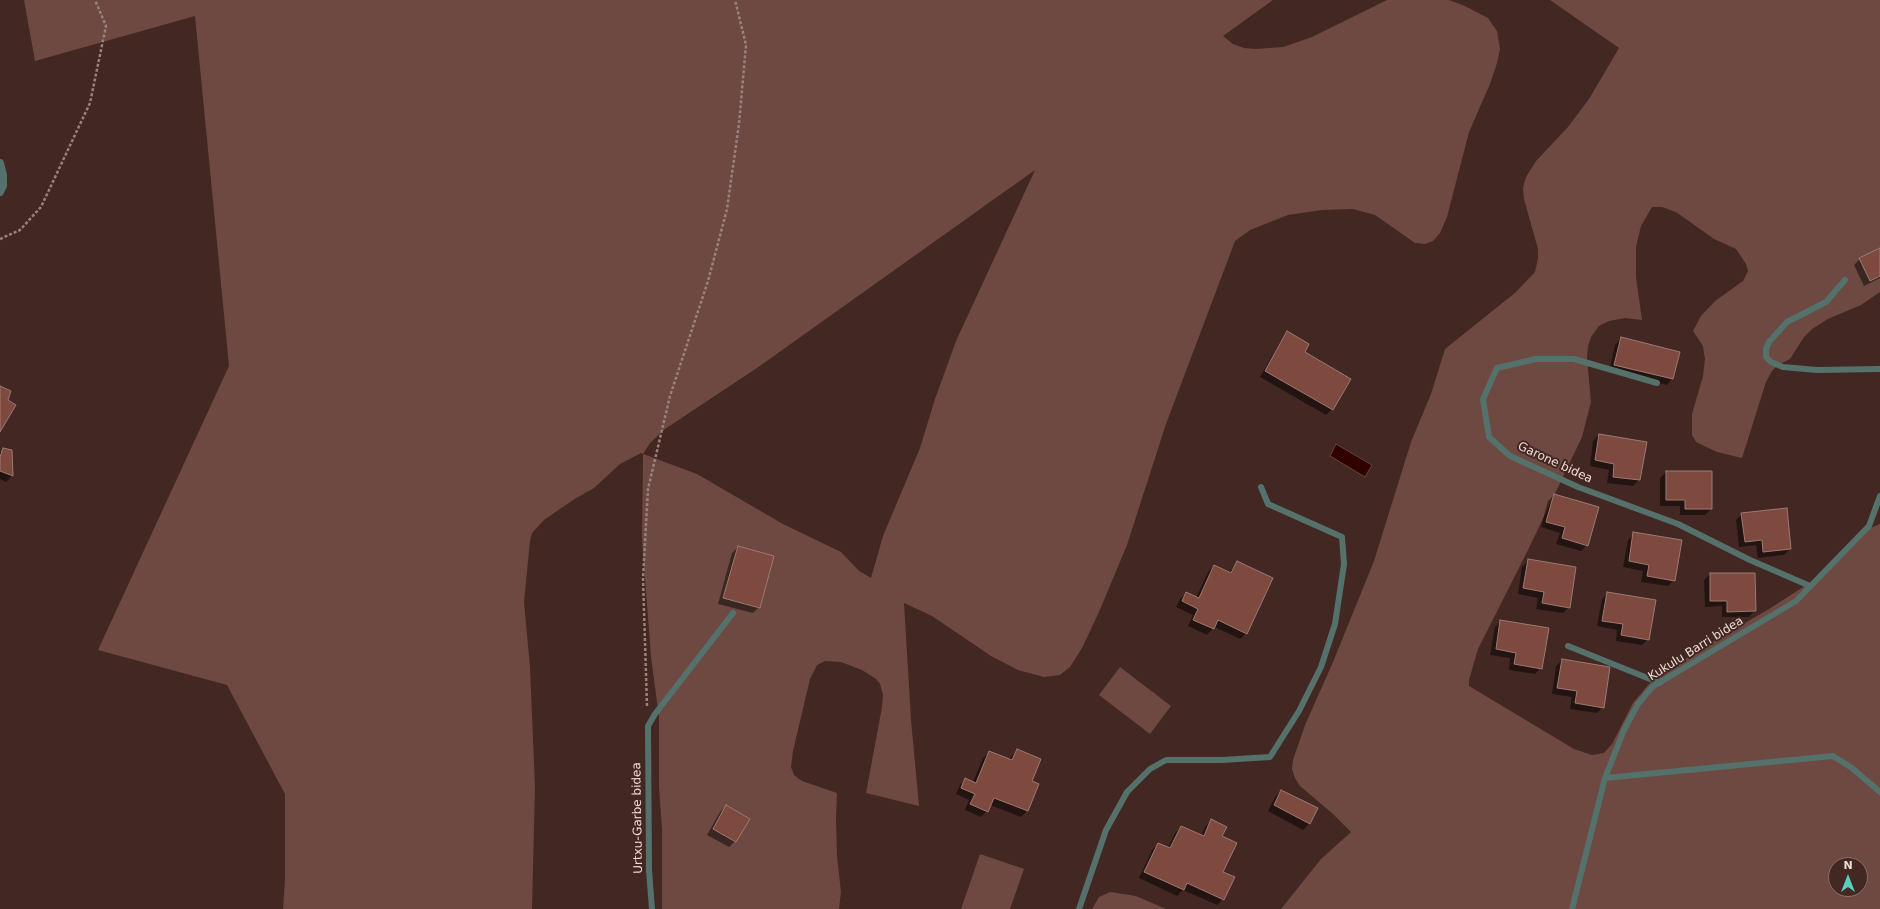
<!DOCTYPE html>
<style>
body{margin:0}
#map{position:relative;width:1880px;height:909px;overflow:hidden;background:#432722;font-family:"DejaVu Sans",sans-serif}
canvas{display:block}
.north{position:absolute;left:1828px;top:857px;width:40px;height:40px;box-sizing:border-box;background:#432722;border:1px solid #876f6a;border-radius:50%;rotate:0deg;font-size:11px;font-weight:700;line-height:16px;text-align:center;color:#ecdad6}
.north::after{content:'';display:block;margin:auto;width:14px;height:18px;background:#5acebd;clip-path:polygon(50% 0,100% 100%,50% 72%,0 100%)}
</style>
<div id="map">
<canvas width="1880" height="909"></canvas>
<div class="north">N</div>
</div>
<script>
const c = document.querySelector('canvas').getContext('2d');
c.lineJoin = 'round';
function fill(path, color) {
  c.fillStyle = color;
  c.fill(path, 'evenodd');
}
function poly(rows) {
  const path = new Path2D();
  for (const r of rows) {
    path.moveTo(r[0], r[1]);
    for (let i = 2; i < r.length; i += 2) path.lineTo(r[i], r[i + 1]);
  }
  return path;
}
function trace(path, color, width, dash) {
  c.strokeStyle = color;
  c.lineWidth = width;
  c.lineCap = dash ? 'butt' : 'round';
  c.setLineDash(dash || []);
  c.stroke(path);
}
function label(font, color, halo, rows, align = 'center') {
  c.font = font + ' "DejaVu Sans",sans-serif';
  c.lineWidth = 4;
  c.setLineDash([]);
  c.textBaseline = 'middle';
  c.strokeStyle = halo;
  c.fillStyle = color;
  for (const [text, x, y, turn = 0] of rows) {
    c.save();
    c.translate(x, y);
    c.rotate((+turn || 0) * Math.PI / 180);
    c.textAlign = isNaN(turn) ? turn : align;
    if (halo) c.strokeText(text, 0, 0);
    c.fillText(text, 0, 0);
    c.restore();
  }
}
const green = poly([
 [24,0,1273,0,1223,36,1233,44,1244,48,1256,49,1283,47,1312,37,1387,0,1449,0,1465,6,1488,18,1497,31,1500,49,1497,63,1490,84,1469,132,1447,217,1440,233,1433,241,1425,244,1415,243,1375,215,1353,209,1322,210,1288,215,1250,230,1235,241,1166,424,1127,545,1099,612,1082,648,1070,667,1060,675,1044,677,1018,670,991,656,932,616,904,603,911,720,919,806,866,793,882,707,883,695,880,684,876,679,862,670,841,662,825,661,817,665,810,679,793,751,791,767,794,775,802,781,837,793,836,817,837,856,841,892,839,909,662,909,662,830,659,786,659,717,651,657,642,539,643,454,641,453,620,464,594,488,573,500,544,520,532,533,530,541,524,602,530,667,535,787,532,909,283,909,285,880,285,794,227,685,98,650,229,366,195,16,35,61],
 [1035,170,956,341,935,399,920,448,883,536,871,578,859,571,841,552,783,524,697,474,643,454,650,443,665,429,757,368],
 [1550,0,1880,0,1880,292,1861,305,1828,319,1812,329,1804,337,1790,359,1778,365,1772,371,1766,382,1742,458,1717,452,1696,442,1692,435,1692,414,1703,376,1705,359,1703,346,1693,331,1701,316,1715,301,1743,281,1748,271,1746,264,1736,249,1714,239,1676,212,1662,207,1652,207,1641,226,1636,247,1636,277,1642,320,1625,318,1609,321,1599,326,1591,337,1588,346,1587,358,1591,402,1582,437,1527,552,1478,649,1469,680,1469,686,1574,749,1592,755,1604,753,1612,744,1633,703,1649,684,1698,650,1769,609,1814,580,1861,532,1880,524,1880,909,1281,909,1321,859,1351,832,1333,814,1300,786,1295,778,1292,769,1293,760,1305,725,1333,662,1374,561,1411,442,1431,394,1445,349,1516,292,1535,272,1538,258,1538,249,1524,199,1523,188,1526,177,1536,161,1568,127,1589,99,1619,48],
 [1836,865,1860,865,1860,889,1836,889],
 [1120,667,1171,706,1150,734,1099,695],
 [980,854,1024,869,1010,909,961,909],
 [1110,892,1136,896,1166,909,1092,909,1099,897]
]);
const water = poly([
 [1336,444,1372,465,1365,477,1330,456,1336,444]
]);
const shadow = poly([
 [1880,249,1880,278,1864,286,1854,265,1860,259],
 [1288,333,1303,353,1332,409,1326,415,1260,377,1282,339],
 [1621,339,1672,379,1667,385,1609,371,1615,345],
 [1599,435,1639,480,1633,486,1607,483,1609,470,1590,466,1593,441],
 [4,449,12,476,6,482,0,479,0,453],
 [1666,472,1711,509,1705,515,1680,515,1680,506,1660,506,1660,478],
 [1554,495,1587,545,1581,551,1556,544,1560,533,1541,527,1548,501],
 [1742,514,1790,549,1784,555,1758,558,1756,545,1739,547,1736,520],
 [1634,534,1674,580,1668,586,1641,582,1643,571,1623,567,1628,540],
 [738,547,759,607,753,613,718,604,732,553],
 [1528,561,1569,607,1563,613,1536,609,1538,598,1518,594,1522,567],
 [1237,563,1246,633,1240,639,1214,627,1207,635,1188,626,1193,615,1176,607,1180,599,1186,593,1196,598,1208,572,1214,566,1229,573],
 [1710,574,1754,611,1749,617,1722,617,1722,606,1705,607,1704,580],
 [1608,593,1648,639,1642,645,1616,641,1617,630,1597,626,1602,599],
 [1501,621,1541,668,1535,674,1509,670,1510,658,1490,655,1495,627],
 [1562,660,1603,707,1597,713,1570,709,1572,697,1552,694,1556,666],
 [1017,750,1030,781,1037,784,1027,811,1021,817,990,805,987,811,981,817,965,810,969,800,956,794,960,785,966,779,973,782,983,758,989,752,1009,760],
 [1281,791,1317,808,1309,824,1303,830,1268,811,1275,797],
 [726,806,735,841,729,847,707,835,720,812],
 [1211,821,1221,837,1223,899,1217,905,1183,890,1177,896,1139,878,1152,850,1158,844,1168,848,1175,833,1181,827,1201,836,1205,827]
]);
const building = poly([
 [1880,248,1880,276,1870,281,1859,258,1880,248],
 [1287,331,1309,344,1305,352,1351,379,1333,410,1265,371,1287,331],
 [1621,337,1680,352,1673,379,1614,365,1621,337],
 [0,386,11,391,8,400,16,405,0,432,0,386],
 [1599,434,1647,442,1640,480,1613,477,1614,464,1595,460,1599,434],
 [3,448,12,450,13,476,0,471,0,457,3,448],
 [1666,471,1712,471,1712,509,1685,509,1685,500,1666,500,1666,471],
 [1554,494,1599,507,1588,546,1562,538,1565,527,1546,522,1554,494],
 [1787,508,1791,549,1763,552,1762,540,1745,542,1741,513,1787,508],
 [1633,532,1682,540,1675,581,1647,576,1649,565,1629,561,1633,532],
 [738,546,774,556,760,608,723,598,738,546],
 [1528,559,1576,567,1570,608,1542,603,1544,592,1523,588,1528,559],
 [1237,561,1273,578,1247,634,1218,620,1214,629,1193,620,1198,609,1182,601,1186,592,1199,598,1214,565,1231,573,1237,561],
 [1710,573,1755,573,1756,611,1727,612,1727,601,1710,601,1710,573],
 [1607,592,1656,600,1649,640,1621,635,1623,624,1602,621,1607,592],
 [1500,620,1549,628,1542,669,1514,664,1516,653,1496,649,1500,620],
 [1562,659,1610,667,1604,708,1575,703,1577,691,1557,688,1562,659],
 [1017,749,1041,759,1032,781,1039,784,1028,811,994,798,988,812,970,804,975,794,961,788,965,778,976,783,989,751,1012,760,1017,749],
 [1281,790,1318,808,1310,824,1274,805,1281,790],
 [726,805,750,819,736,842,713,829,726,805],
 [1211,819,1227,827,1222,836,1237,843,1223,872,1235,877,1224,900,1187,883,1184,890,1144,872,1158,843,1170,848,1181,826,1204,836,1211,819]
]);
const path = poly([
 [0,239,20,230,41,207,90,103,106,26,95,0],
 [647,706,643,578,648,489,670,396,708,281,727,209,739,124,746,45,735,0]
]);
const service = poly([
 [1845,280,1826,302,1787,322,1769,342,1766,349,1766,357,1771,362,1783,367,1817,370,1880,369],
 [1657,383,1574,359,1536,359,1497,368,1483,399,1489,437,1510,456,1578,487,1678,524,1750,560,1810,586],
 [1568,646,1660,683],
 [1605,778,1833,756,1852,768,1880,792],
 [652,909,649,870,648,726,655,714,733,613],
 [1079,909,1106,830,1127,792,1150,769,1166,760,1222,760,1270,757,1299,711,1321,667,1335,624,1344,564,1342,537,1268,504,1261,487],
 [1572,909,1605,778,1624,730,1638,704,1652,687,1796,601,1869,526,1880,496]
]);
const minor = poly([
 [0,163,3,175,3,186,0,192]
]);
const streetNames = [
 ["Garone bidea",1555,463,25],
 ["Kukulu Barri bidea",1696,649,-32],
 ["Urtxu-Garbe bidea",638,818,-91]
];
fill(green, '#6d4941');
fill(water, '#2f0200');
trace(water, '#684340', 1);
fill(shadow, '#0007');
fill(building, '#7e493e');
trace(building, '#9c7a73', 1);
trace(path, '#99827d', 2.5, [3, 2]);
trace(service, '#54716c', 6);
trace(minor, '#54716c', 8);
label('12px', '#ecdad6', '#432722', streetNames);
</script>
